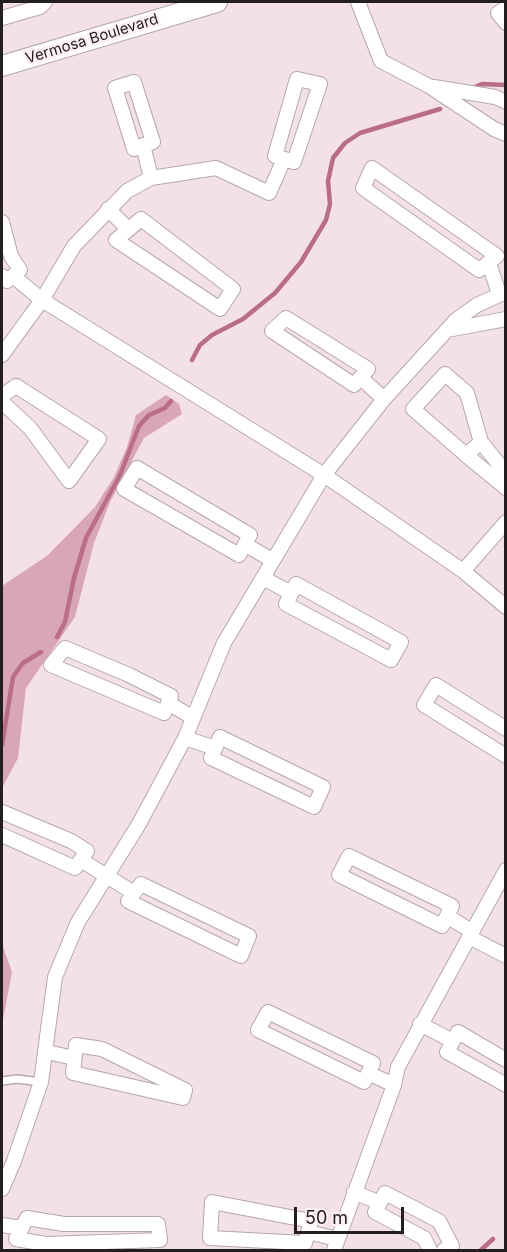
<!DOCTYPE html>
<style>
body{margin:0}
#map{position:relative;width:507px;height:1252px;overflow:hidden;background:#f3e1e7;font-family:Inter,sans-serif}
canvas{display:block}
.frame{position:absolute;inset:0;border:3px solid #241e1f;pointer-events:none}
.scale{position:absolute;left:294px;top:1207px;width:110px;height:27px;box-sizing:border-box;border:3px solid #241e1f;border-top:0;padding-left:8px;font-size:18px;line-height:21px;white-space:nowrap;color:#241e1f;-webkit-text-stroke:4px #feeff4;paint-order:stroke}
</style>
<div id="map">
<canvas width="507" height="1252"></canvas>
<div class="frame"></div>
<div class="scale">50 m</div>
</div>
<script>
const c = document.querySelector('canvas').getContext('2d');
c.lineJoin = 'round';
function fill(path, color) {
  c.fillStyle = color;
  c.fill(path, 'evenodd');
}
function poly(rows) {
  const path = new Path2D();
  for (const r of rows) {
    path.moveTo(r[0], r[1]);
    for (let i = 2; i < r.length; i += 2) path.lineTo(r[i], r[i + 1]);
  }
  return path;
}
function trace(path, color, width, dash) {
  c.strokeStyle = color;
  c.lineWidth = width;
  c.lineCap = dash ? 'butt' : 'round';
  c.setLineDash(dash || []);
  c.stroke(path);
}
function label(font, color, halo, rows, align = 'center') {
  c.font = font + ' Inter,sans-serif';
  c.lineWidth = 5;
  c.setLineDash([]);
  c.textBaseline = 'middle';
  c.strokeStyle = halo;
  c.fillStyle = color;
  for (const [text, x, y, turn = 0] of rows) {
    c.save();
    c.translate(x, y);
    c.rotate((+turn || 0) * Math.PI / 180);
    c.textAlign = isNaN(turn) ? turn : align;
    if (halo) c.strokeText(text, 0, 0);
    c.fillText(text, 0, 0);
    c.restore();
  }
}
const green = poly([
 [166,395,179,404,182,414,144,438,110,502,94,543,75,617,26,688,18,758,2,788,2,586,48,555,95,507,114,477,127,447,136,415],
 [2,944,12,972,2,1025]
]);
const stream = poly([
 [473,88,482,84,506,85],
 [192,360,200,345,212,335,243,319,275,293,301,262,326,220,330,204,328,181,333,158,345,143,360,133,440,109],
 [57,637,65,622,74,578,86,538,120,475,139,426,149,415,165,408,171,401],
 [2,745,13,677,23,663,41,652],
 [481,1250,493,1239]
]);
const lane = poly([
 [2,1081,17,1079,41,1082]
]);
const street = poly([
 [358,2,381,61,429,86,494,129,506,134],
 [506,8,498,13,506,23],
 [2,18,40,7,45,2],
 [297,79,320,84,294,162,275,156,297,79],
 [134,82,153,142,134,149,115,88,134,82],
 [434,87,495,97,506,102],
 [143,145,151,178],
 [372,168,497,256,479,270,363,188,372,168],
 [108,209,128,229],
 [141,219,233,289,220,309,116,240,141,219],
 [2,222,11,256,20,270,7,281,2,276],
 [489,263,499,294],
 [13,276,42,300,324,475,463,571,506,607],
 [286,318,368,369,354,385,272,331,286,318],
 [447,330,506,319],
 [2,355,42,300,74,246,127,191,151,178,216,168,269,193,284,159],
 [445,374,467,393,481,442,466,455,413,409,445,374],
 [361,378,384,399],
 [2,396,16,386,99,439,69,481,30,428,2,402],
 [481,442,506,473],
 [466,455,506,488],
 [137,468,250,535,239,555,124,489,137,468],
 [246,545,272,560],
 [463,571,506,522],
 [263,578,291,593],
 [296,584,401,642,391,660,286,604,296,584],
 [65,648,129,675,171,696,164,713,51,665,65,648],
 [168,703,192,717],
 [506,729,436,685,424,705,506,756],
 [220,737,323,787,314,807,211,758,220,737],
 [185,738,215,748],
 [2,812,71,841,87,851,75,868,2,835],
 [349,856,452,906,442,926,339,875,349,856],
 [81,860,134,893],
 [141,884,249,936,241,956,128,901,141,884],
 [447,916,471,931],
 [469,937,506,956],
 [268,1012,373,1063,364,1082,258,1030,268,1012],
 [420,1024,453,1041],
 [76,1045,102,1049,185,1090,183,1098,73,1073,76,1045],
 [47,1052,74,1058],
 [506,1060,458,1032,447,1052,506,1085],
 [368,1073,394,1085],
 [2,1189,14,1161,41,1082,55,977,78,922,139,824,185,738,224,643,324,475,384,399,456,320,477,305,506,292],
 [354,1192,380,1203],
 [212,1202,311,1221,305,1243,210,1238,212,1202],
 [27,1218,64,1224,158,1224,160,1240,46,1244,16,1239,27,1218],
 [2,1225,22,1228],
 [308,1232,337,1239],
 [334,1250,394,1085,398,1067,506,870],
 [430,1250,424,1238,375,1212,385,1193,439,1221,452,1246,444,1250]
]);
const secondary = poly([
 [2,66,217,2]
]);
const streetNames = [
 ["Vermosa Boulevard",92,39,-17]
];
fill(green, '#d9a6b7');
trace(stream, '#ba6d8a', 4.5);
trace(lane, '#b7a7ac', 10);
trace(street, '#b7a7ac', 16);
trace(secondary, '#b7a7ac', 22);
trace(lane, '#fff', 7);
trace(street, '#fff', 14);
trace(secondary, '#fff', 20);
label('15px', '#241e1f', '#feeff4', streetNames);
</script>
